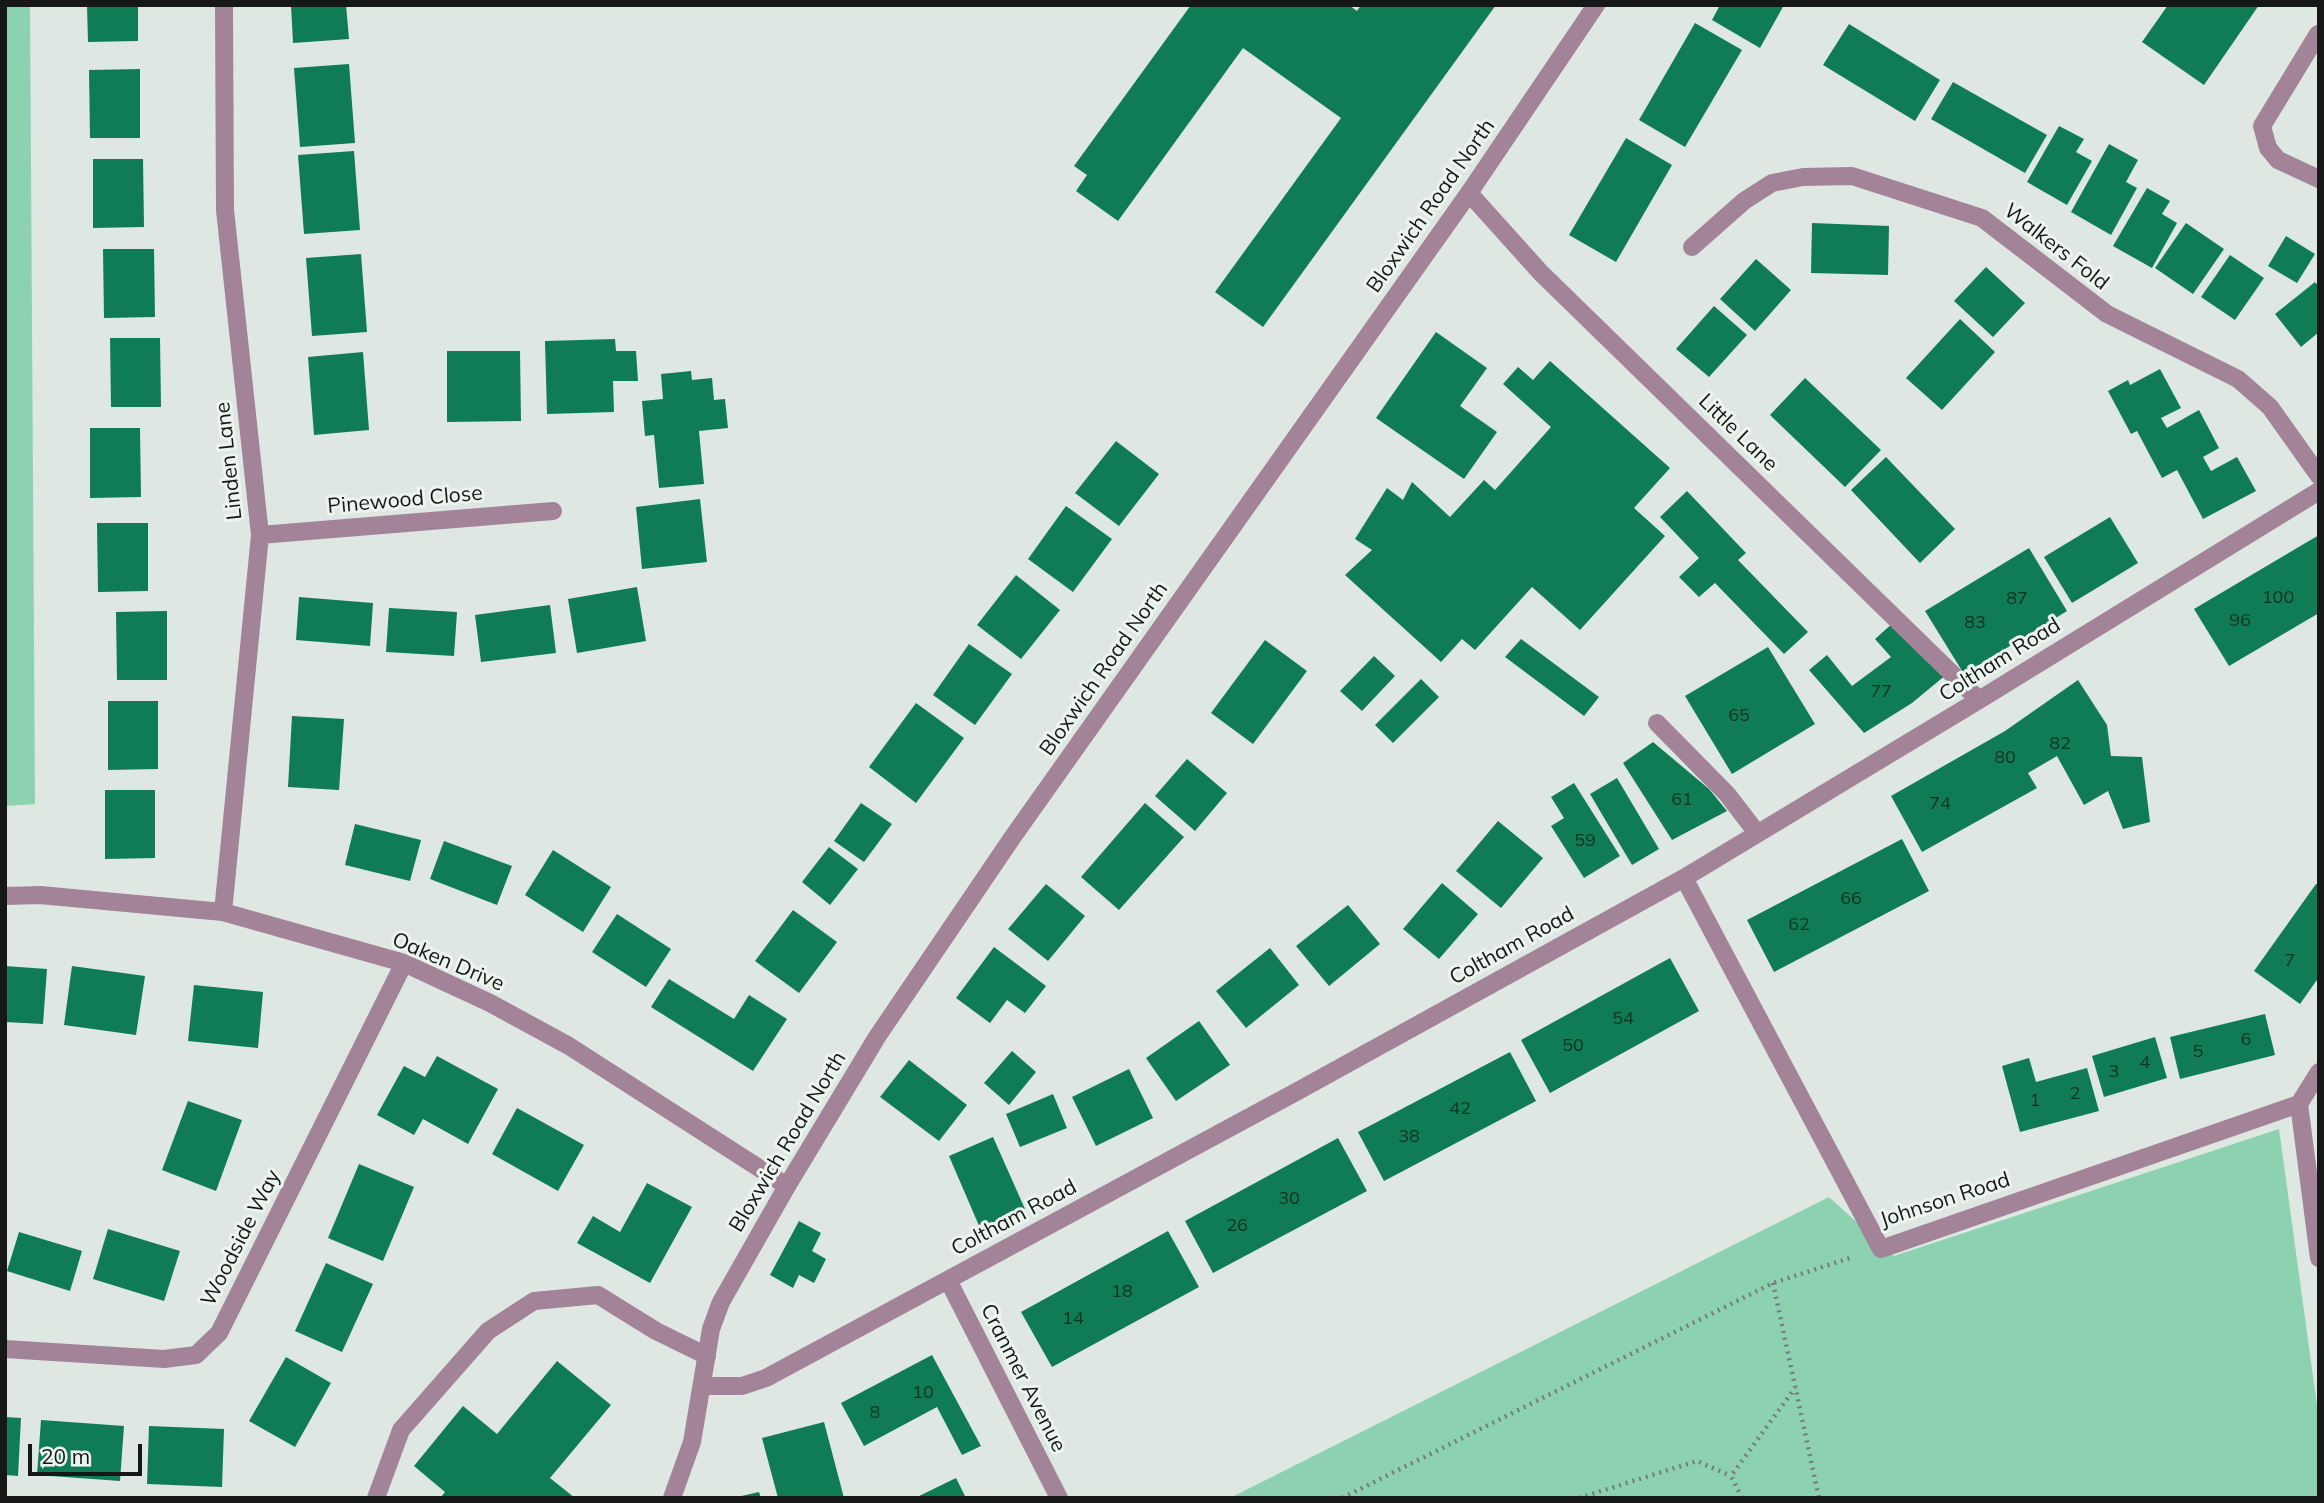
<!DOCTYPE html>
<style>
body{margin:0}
#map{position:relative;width:2324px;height:1503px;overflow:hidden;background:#dee7e2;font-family:Mulish,sans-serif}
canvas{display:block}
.frame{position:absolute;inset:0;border:7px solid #151816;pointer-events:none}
.scale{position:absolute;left:28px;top:1444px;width:114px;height:32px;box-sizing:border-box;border:4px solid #151816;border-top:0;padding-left:9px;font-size:21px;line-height:24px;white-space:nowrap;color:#151816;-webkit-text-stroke:5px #ebf4ef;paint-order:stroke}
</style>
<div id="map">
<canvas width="2324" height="1503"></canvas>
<div class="frame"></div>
<div class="scale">20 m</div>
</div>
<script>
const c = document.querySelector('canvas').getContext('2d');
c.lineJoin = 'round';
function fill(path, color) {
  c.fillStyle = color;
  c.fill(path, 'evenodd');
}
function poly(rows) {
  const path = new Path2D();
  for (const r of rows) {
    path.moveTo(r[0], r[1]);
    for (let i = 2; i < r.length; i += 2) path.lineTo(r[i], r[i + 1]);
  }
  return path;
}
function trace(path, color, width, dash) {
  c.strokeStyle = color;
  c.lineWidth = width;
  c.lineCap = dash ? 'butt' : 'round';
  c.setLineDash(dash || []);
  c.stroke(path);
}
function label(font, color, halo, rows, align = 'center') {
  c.font = font + ' Mulish,sans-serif';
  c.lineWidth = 6;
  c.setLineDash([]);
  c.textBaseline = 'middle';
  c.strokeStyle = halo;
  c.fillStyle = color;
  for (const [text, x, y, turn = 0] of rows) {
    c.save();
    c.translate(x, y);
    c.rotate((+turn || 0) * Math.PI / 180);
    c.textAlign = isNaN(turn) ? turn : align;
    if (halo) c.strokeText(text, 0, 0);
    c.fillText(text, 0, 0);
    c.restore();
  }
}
const green = poly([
 [5,5,30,5,35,804,5,806],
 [2279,1129,2319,1420,2319,1498,1230,1498,1829,1197,1894,1256]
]);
const building = poly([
 [87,5,138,5,138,41,88,42],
 [291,5,346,5,349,39,293,43],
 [1191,5,1349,5,1357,11,1361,5,1496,5,1263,327,1215,292,1341,118,1243,48,1118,221,1076,191,1087,175,1074,166],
 [1720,5,1784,5,1760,48,1712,20],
 [2168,5,2259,5,2204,85,2142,42],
 [1695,23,1742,50,1685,147,1639,120],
 [1849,24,1940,80,1915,121,1823,65],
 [349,64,355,143,300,147,294,68],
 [140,69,140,138,90,138,89,70],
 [1953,82,2047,135,2025,173,1931,119],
 [2059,126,2084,139,2076,152,2092,161,2067,205,2027,182],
 [1626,138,1672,165,1616,262,1569,235],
 [2109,144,2138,160,2126,182,2137,188,2111,235,2071,212],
 [354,151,360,230,304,234,298,155],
 [93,159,143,159,144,227,93,228],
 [2147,188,2170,201,2162,214,2177,223,2152,268,2113,246],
 [1812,223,1889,226,1888,275,1811,273],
 [2186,223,2224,249,2193,294,2155,268],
 [2286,236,2315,254,2297,283,2268,266],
 [103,249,154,249,155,317,104,318],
 [361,254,367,332,312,336,306,258],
 [2230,255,2264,278,2235,320,2201,297],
 [1756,259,1791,290,1755,331,1720,299],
 [1986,267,2025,303,1993,337,1954,301],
 [2315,282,2319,287,2319,332,2301,347,2275,314],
 [1714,306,1747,335,1709,377,1676,349],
 [1960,319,1995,352,1942,410,1906,378],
 [1436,332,1487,368,1460,406,1497,432,1464,479,1376,418],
 [110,338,160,338,161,407,111,407],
 [615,339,616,351,636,351,638,381,613,381,614,412,547,414,545,341],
 [447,351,520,351,521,421,447,422],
 [363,352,369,430,314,435,308,357],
 [1550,361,1670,468,1634,508,1665,536,1580,630,1532,587,1475,650,1462,639,1441,662,1345,575,1372,550,1355,539,1387,488,1403,500,1412,482,1450,517,1484,480,1495,490,1551,427,1503,384,1518,367,1533,380],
 [2160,369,2181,408,2161,418,2167,428,2199,410,2219,448,2203,457,2211,471,2237,457,2256,491,2203,519,2177,470,2162,478,2137,431,2131,434,2108,391,2128,380,2130,385],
 [691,371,692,380,712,378,714,400,725,399,728,428,699,431,704,484,659,488,654,435,645,436,642,401,663,399,661,374],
 [1805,378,1881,450,1845,487,1770,415],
 [90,428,140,428,141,497,90,498],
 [1116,441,1159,474,1119,526,1075,493],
 [1886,457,1955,529,1920,563,1851,490],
 [1687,491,1746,553,1738,560,1808,632,1784,654,1715,583,1699,597,1679,577,1699,558,1660,517],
 [700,499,707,562,642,569,636,507],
 [1066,506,1112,539,1073,592,1028,559],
 [2110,517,2138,563,2072,603,2044,557],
 [97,523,148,523,148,591,98,592],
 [2319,535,2319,613,2229,666,2194,609],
 [2029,548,2067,611,1964,674,1925,611],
 [1016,575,1060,610,1021,659,977,625],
 [637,587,646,641,577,653,568,599],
 [299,597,373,603,370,646,296,640],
 [550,605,556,653,481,662,475,615],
 [389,608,457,612,454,656,386,652],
 [167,611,167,680,117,680,116,612],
 [1894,622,1947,674,1912,703,1864,733,1809,670,1827,655,1852,686,1891,657,1875,639],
 [1521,639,1599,697,1584,716,1505,657],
 [1265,640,1307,671,1253,744,1211,713],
 [969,644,1012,674,975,725,933,695],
 [1768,647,1815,724,1732,774,1685,696],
 [1374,656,1395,676,1362,711,1340,691],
 [1421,679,1439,697,1393,743,1375,725],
 [2078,680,2107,725,2111,756,2142,757,2150,822,2123,829,2108,791,2084,805,2057,756,2028,773,2037,788,1922,852,1891,796,2005,731],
 [108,701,158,701,158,769,108,770],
 [916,703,964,738,916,803,869,767],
 [292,716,344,719,339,790,288,787],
 [1653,742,1709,789,1727,811,1672,840,1623,763],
 [1187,759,1227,793,1195,831,1155,796],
 [1617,778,1659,849,1632,865,1590,794],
 [1574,783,1620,856,1584,878,1551,826,1564,818,1551,797],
 [105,790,155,790,155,858,105,859],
 [861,803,892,824,864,862,834,841],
 [1145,803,1184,837,1119,910,1081,877],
 [1498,821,1543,858,1501,908,1456,871],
 [355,824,421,840,410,881,345,865],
 [1902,839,1929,891,1774,972,1747,920],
 [444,841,512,866,497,905,430,879],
 [829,847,858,869,830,905,802,882],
 [553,850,611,887,583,932,525,895],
 [1442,883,1478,914,1439,959,1403,929],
 [1046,884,1085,916,1048,961,1008,929],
 [2316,884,2319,885,2319,977,2300,1004,2254,971],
 [1348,905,1380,944,1329,986,1296,946],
 [793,910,837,942,799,993,755,961],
 [617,914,671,949,646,987,592,952],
 [994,947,1046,986,1025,1013,1007,1000,990,1023,956,998],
 [1270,948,1299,985,1246,1028,1216,991],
 [1670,958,1699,1011,1550,1093,1521,1040],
 [5,966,47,969,43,1024,5,1022],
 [72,966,145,976,136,1035,64,1025],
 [669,979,734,1019,749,995,787,1019,753,1071,651,1007],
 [194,985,263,992,258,1048,188,1041],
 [2265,1014,2275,1055,2180,1079,2170,1037],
 [1199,1021,1230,1065,1176,1101,1146,1058],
 [2155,1037,2167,1078,2104,1097,2092,1056],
 [1012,1051,1036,1072,1009,1105,984,1083],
 [1510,1052,1536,1101,1384,1181,1358,1132],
 [437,1056,498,1089,468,1144,423,1119,414,1135,377,1115,404,1066,425,1077],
 [2029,1058,2036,1082,2087,1068,2099,1111,2020,1132,2002,1066],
 [909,1060,967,1105,939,1141,880,1097],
 [1129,1069,1153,1118,1096,1146,1072,1097],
 [1053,1094,1067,1128,1020,1147,1006,1114],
 [188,1101,242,1120,216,1191,162,1170],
 [517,1108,584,1145,558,1191,492,1154],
 [993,1137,1025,1209,980,1228,949,1156],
 [1338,1138,1367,1191,1213,1273,1185,1221],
 [359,1164,414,1187,383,1261,328,1238],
 [647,1183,692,1207,650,1283,577,1243,593,1216,620,1232],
 [799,1221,821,1233,812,1251,826,1259,814,1283,799,1275,793,1288,770,1275],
 [108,1229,180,1251,164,1301,93,1279],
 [1168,1231,1199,1287,1052,1367,1021,1312],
 [19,1232,82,1251,70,1291,7,1271],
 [326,1263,373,1284,342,1352,295,1331],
 [932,1355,981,1446,962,1455,937,1407,864,1446,841,1403],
 [286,1357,331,1383,295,1447,249,1421],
 [557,1361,611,1405,550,1478,575,1498,440,1498,445,1492,414,1466,463,1406,497,1434],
 [5,1417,21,1418,18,1476,5,1475],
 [41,1420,124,1426,120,1481,37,1475],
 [824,1422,844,1498,778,1498,762,1438],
 [149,1426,224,1429,222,1487,147,1484],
 [956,1478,966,1498,915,1498],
 [759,1492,761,1498,737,1498,737,1497]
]);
const path = poly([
 [1773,1283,1819,1498],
 [1342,1498,1773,1283,1853,1257],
 [1579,1498,1697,1461,1731,1476],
 [1742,1498,1731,1476,1795,1388]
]);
const service = poly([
 [2318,34,2262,126,2268,148,2278,160,2319,179],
 [1657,723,1727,794,1757,833],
 [376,1498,401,1430,488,1331,534,1301,598,1295,656,1331,707,1356]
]);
const minor = poly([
 [1469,193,1541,273,1979,700],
 [1692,247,1744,201,1772,183,1803,177,1852,176,1982,218,2107,314,2238,379,2270,407,2319,476],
 [260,535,553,511],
 [1684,878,1881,1249,2299,1104,2319,1258],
 [5,896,40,895,223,912,404,963,490,1003,569,1046,787,1186],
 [223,912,260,535,225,210,224,5],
 [2299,1104,2319,1072],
 [948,1280,1059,1498],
 [5,1349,164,1359,196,1355,219,1333,404,963],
 [702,1386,742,1386,766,1378,1296,1092,1684,878,1979,700,2319,491]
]);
const tertiary = poly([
 [672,1498,692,1442,711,1329,721,1302,787,1186,877,1037,1012,838,1469,193,1596,5]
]);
const numberNames = [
 ["100",2278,598],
 ["87",2017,599],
 ["96",2240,621],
 ["83",1975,623],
 ["77",1881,692],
 ["65",1739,716],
 ["82",2060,744],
 ["80",2005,758],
 ["61",1682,800],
 ["74",1940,804],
 ["59",1585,841],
 ["66",1851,899],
 ["62",1799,925],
 ["7",2290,961],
 ["54",1623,1019],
 ["6",2246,1040],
 ["50",1573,1046],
 ["5",2198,1052],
 ["4",2145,1063],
 ["3",2114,1072],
 ["2",2075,1094],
 ["1",2035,1101],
 ["42",1460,1109],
 ["38",1409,1137],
 ["30",1289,1199],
 ["26",1237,1226],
 ["18",1122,1292],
 ["14",1073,1319],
 ["10",923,1393],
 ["8",875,1413]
];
const streetNames = [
 ["Bloxwich Road North",1431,206,-55],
 ["Walkers Fold",2056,247,38],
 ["Little Lane",1738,433,44],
 ["Linden Lane",229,461,-96],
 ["Pinewood Close",405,500,-5],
 ["Coltham Road",2000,660,-32],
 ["Bloxwich Road North",1104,669,-55],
 ["Coltham Road",1512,946,-29],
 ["Oaken Drive",448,962,23],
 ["Bloxwich Road North",788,1142,-59],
 ["Johnson Road",1945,1200,-18],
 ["Coltham Road",1014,1218,-28],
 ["Woodside Way",241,1238,-63],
 ["Cranmer Avenue",1023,1378,63]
];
fill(green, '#8cd2b0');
fill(building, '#0f7c56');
trace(path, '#767c79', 4.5, [2, 5]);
trace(service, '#a38398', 18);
trace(minor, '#a38398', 18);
trace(tertiary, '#a38398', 18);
label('18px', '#143126', null, numberNames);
label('21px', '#151816', '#ebf4ef', streetNames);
</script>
